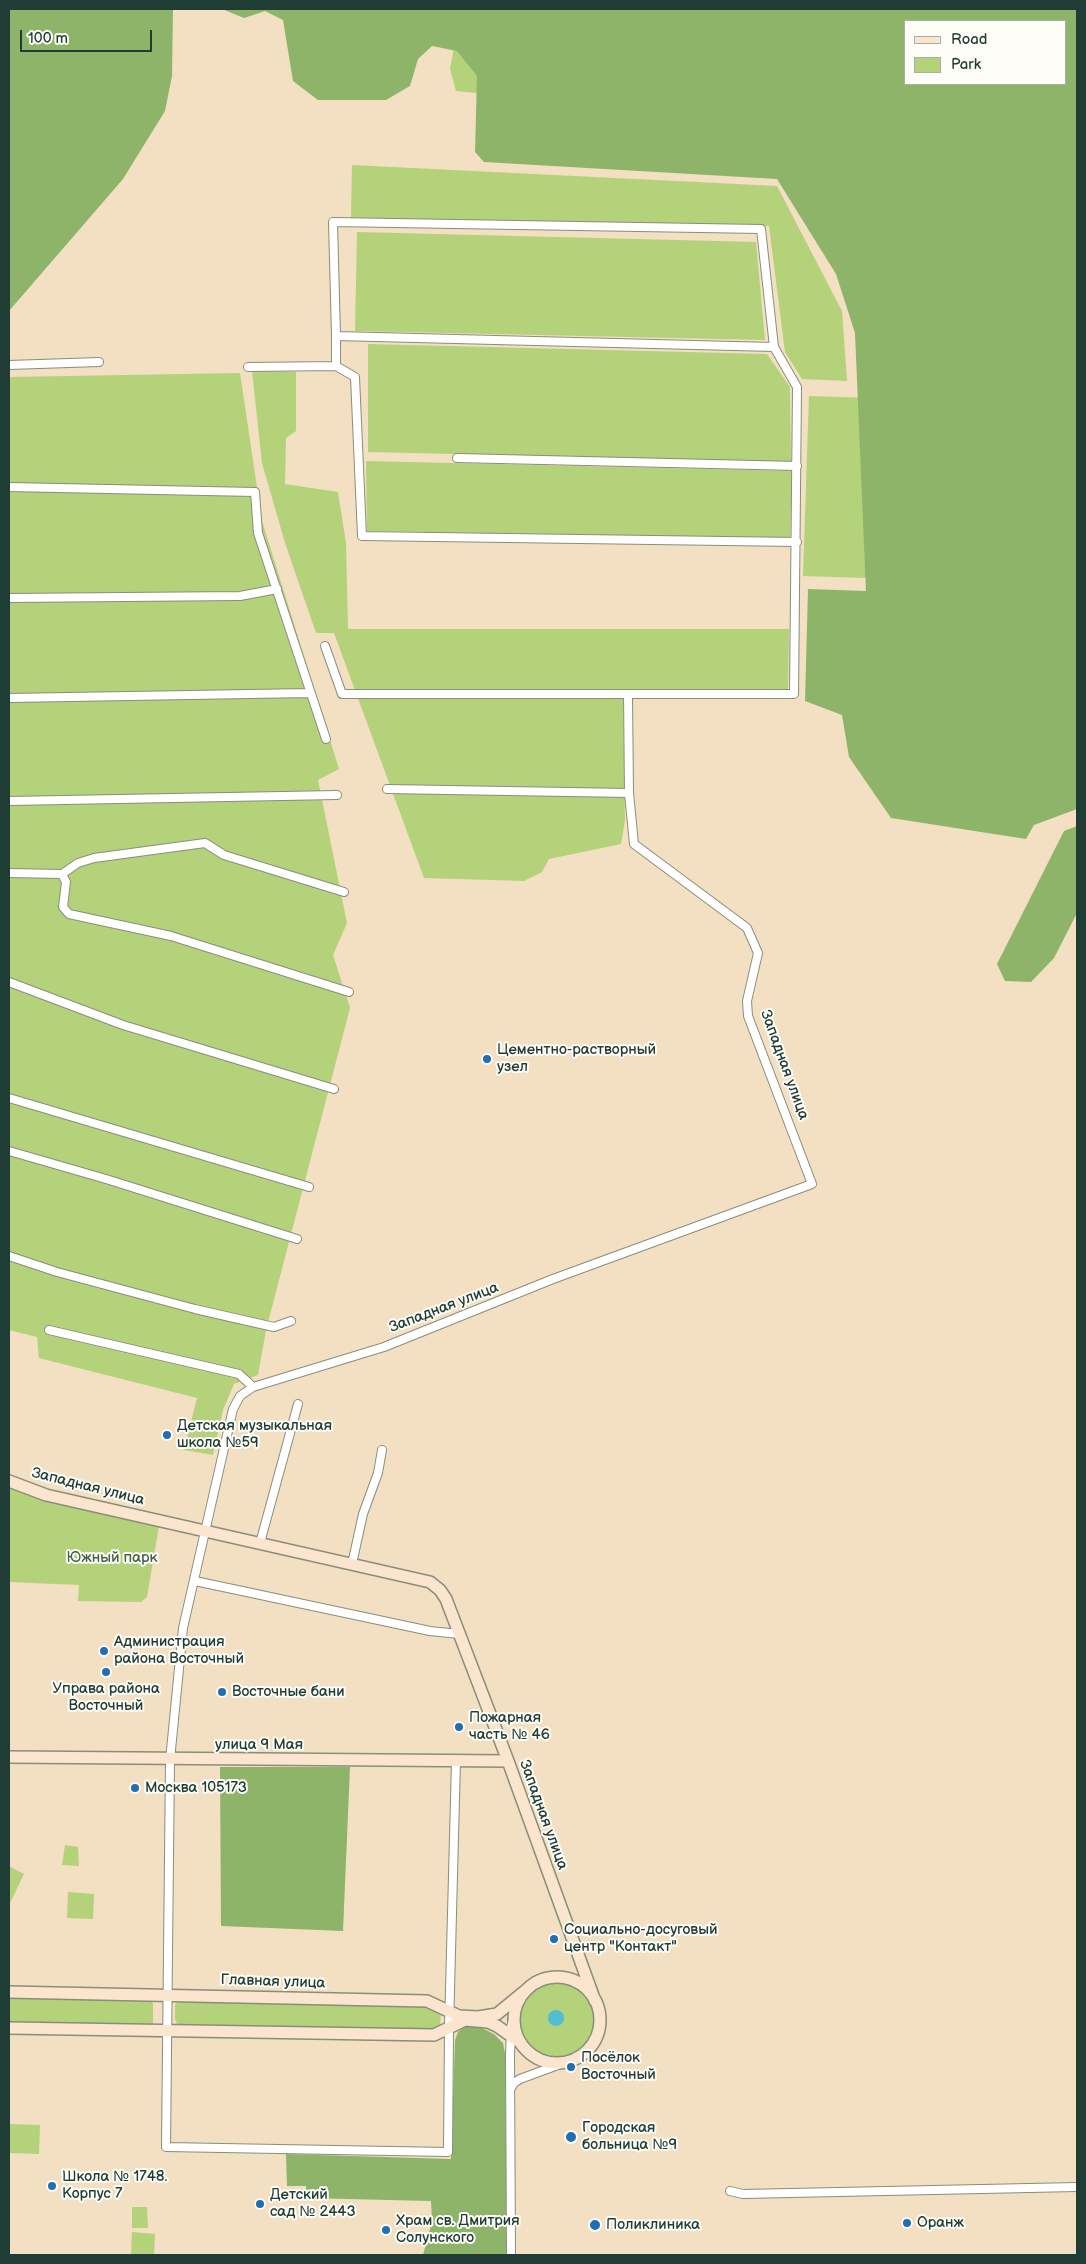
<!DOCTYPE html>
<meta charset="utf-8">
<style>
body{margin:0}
#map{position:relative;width:1086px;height:2264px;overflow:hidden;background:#f3dfc2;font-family:"Balsamiq Sans",sans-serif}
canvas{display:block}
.frame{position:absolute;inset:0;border:10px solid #1f3d34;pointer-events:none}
.legend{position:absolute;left:904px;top:20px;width:162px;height:65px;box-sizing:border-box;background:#fdfcf7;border:1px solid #a4b0a9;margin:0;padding:6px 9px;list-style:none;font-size:15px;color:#1f3d34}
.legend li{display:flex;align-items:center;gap:10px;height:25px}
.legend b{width:25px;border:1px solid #a4b0a9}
.scale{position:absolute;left:20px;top:30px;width:132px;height:22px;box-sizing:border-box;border:2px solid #1f3d34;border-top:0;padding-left:6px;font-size:15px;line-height:18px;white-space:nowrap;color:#1f3d34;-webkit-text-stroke:4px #fdfcf7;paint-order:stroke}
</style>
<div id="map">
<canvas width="1086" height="2264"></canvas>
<div class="frame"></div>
<ul class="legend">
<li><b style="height:6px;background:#fbe5cf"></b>Road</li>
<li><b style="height:14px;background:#b3d27a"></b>Park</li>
</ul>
<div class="scale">100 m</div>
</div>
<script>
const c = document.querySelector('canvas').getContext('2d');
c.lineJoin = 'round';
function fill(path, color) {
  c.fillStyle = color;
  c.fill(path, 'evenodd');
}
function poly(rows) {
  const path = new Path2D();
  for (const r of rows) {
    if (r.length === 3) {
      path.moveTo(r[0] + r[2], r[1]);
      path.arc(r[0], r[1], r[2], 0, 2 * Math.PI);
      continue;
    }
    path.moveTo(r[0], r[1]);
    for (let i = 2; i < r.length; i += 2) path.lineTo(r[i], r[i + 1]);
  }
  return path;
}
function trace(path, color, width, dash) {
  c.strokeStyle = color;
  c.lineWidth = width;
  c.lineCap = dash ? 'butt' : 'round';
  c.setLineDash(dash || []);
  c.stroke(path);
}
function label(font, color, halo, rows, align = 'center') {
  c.font = font + ' "Balsamiq Sans",sans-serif';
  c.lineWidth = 4;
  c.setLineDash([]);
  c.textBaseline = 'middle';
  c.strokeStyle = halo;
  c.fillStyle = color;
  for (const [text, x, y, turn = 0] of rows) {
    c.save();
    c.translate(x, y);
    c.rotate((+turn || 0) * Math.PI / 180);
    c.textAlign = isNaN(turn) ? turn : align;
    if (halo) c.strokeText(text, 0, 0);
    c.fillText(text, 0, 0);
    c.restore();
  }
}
const green = poly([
 [476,29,486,94,456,91,450,69,456,38],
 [352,165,777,186,842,311,847,381,802,379,785,352,769,226,351,218],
 [357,232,756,242,765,340,355,331],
 [368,344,767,354,790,387,791,462,368,452],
 [252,371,296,372,296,431,286,438,285,484,338,492,346,543,348,629,789,629,788,689,623,689,625,820,621,844,549,859,542,872,524,881,424,878,334,633,316,633,285,543,262,463],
 [240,373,262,521,339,769,318,780,347,923,333,955,350,1008,266,1330,258,1375,234,1384,223,1410,213,1455,184,1450,197,1398,39,1358,37,1337,9,1330,9,382,11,377],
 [809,396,872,398,866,578,803,576],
 [366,461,792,471,790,538,367,531],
 [9,1487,41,1500,159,1526,147,1597,141,1602,78,1601,79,1585,9,1582],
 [65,1845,78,1847,79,1866,62,1865],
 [9,1866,24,1874,9,1905],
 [68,1892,94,1894,93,1919,67,1918],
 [556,2019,38],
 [9,1996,149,1999,153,2003,153,2024,150,2027,9,2025],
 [178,2001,433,2005,441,2012,440,2024,438,2029,433,2032,182,2027,177,2024,175,2019,175,2005],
 [9,2124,40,2125,39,2154,9,2153],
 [132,2207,147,2207,148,2228,132,2228],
 [132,2232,155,2234,154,2255,131,2255]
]);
const forest = poly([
 [9,9,173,9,172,76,165,111,123,179,9,311],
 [222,9,1077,9,1077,809,1034,825,1026,839,891,818,849,757,842,715,805,701,808,589,866,591,855,333,836,274,777,179,484,162,475,152,477,76,457,51,432,46,418,59,410,86,386,100,318,100,293,81,283,20,265,11,244,18],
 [905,21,1065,21,1065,84,905,84],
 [1077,826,1077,913,1054,958,1031,982,1005,981,997,964,1064,831],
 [220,1767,350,1767,343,1931,221,1926],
 [465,2027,480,2027,494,2034,503,2043,505,2053,507,2255,423,2255,432,2222,431,2201,306,2198,306,2186,287,2186,286,2154,451,2159,455,2040,458,2032]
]);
const water = poly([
 [556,2018,8]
]);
const street = poly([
 [336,336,333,222,761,229,774,347],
 [9,365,99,362],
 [336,366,355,377,362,536,797,542],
 [248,367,336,366,336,336,774,347,797,387,794,694,628,694,629,793,634,844,747,928,758,953,747,1001,748,1016,812,1184,553,1279,384,1347,253,1387,240,1396,233,1409,183,1628,170,1760,166,2147,448,2152,449,2028,456,1761],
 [457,458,797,466],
 [9,487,255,492,258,533,326,739],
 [9,598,240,596,277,589],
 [325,646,342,694,628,694],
 [9,698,309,693],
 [387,789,629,793],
 [9,801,337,795],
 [9,873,62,874,66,882,63,907,69,914,171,936,349,992],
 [62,874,78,863,94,858,205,843,224,855,344,892],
 [9,982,123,1025,334,1089],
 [9,1098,309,1187],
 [9,1151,106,1179,297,1239],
 [9,1256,57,1272,195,1309,274,1327,291,1321],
 [49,1330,239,1374,253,1387],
 [260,1543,298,1404],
 [352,1564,363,1514,378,1473,382,1450],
 [195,1581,430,1631,459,1634],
 [511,2088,514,2083,520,2079,566,2062],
 [730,2191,743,2194,1077,2187],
 [511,2255,510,2057,511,2028,515,2012]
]);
const secondary = poly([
 [9,1481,46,1495,430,1582,440,1590,446,1599,508,1761,595,2001],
 [9,1757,508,1761],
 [557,2020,43],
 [9,1992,427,2001,459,2016,478,2017,497,2014,525,1991],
 [9,2028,434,2035,465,2020,488,2022,497,2026,521,2043]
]);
const markers = [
 [487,1059,5,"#1f6fb2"],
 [167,1435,5,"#1f6fb2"],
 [104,1651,5,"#1f6fb2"],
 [106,1672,5,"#1f6fb2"],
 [222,1692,5,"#1f6fb2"],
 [459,1727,5,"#1f6fb2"],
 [135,1788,5,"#1f6fb2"],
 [554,1939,5,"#1f6fb2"],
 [571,2067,5,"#1f6fb2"],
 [571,2137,6,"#1f6fb2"],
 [52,2186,5,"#1f6fb2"],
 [260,2204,5,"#1f6fb2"],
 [907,2223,5,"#1f6fb2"],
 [595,2225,6,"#1f6fb2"],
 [386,2230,5,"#1f6fb2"]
];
const poiNames = [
 ["Цементно-растворный",497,1050],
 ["узел",497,1067],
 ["Детская музыкальная",177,1426],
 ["школа №59",177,1443],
 ["Администрация",114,1642],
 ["района Восточный",114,1659],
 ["Управа района",106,1689,"center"],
 ["Восточный",106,1706,"center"],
 ["Восточные бани",232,1692],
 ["Пожарная",469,1718],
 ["часть № 46",469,1735],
 ["Москва 105173",145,1788],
 ["Социально-досуговый",564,1930],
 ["центр \"Контакт\"",564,1947],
 ["Посёлок",581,2058],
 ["Восточный",581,2075],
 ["Городская",582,2128],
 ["больница №9",582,2145],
 ["Школа № 1748.",62,2177],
 ["Корпус 7",62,2194],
 ["Детский",270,2195],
 ["сад № 2443",270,2212],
 ["Храм св. Дмитрия",396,2221],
 ["Солунского",396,2238],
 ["Оранж",917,2223],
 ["Поликлиника",606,2225]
];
const streetNames = [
 ["Западная улица",784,1065,70],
 ["Западная улица",444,1308,-21],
 ["Западная улица",88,1487,14],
 ["улица 9 Мая",259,1745],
 ["Западная улица",543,1815,70],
 ["Главная улица",273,1982,2]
];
const parkNames = [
 ["Южный парк",112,1558]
];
fill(green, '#b3d27a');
fill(forest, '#8eb46a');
fill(water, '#53becf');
trace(street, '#898e7b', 10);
trace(secondary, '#898e7b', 14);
trace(street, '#fff', 8);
trace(secondary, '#fbe5cf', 11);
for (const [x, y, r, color] of markers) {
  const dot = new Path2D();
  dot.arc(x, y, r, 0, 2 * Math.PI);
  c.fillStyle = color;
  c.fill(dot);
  trace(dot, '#fdfcf7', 2);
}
label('15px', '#1f3d34', '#fdfcf7', poiNames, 'left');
label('15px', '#1f3d34', '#fdfcf7', streetNames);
label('15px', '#446246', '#fdfcf7', parkNames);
</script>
